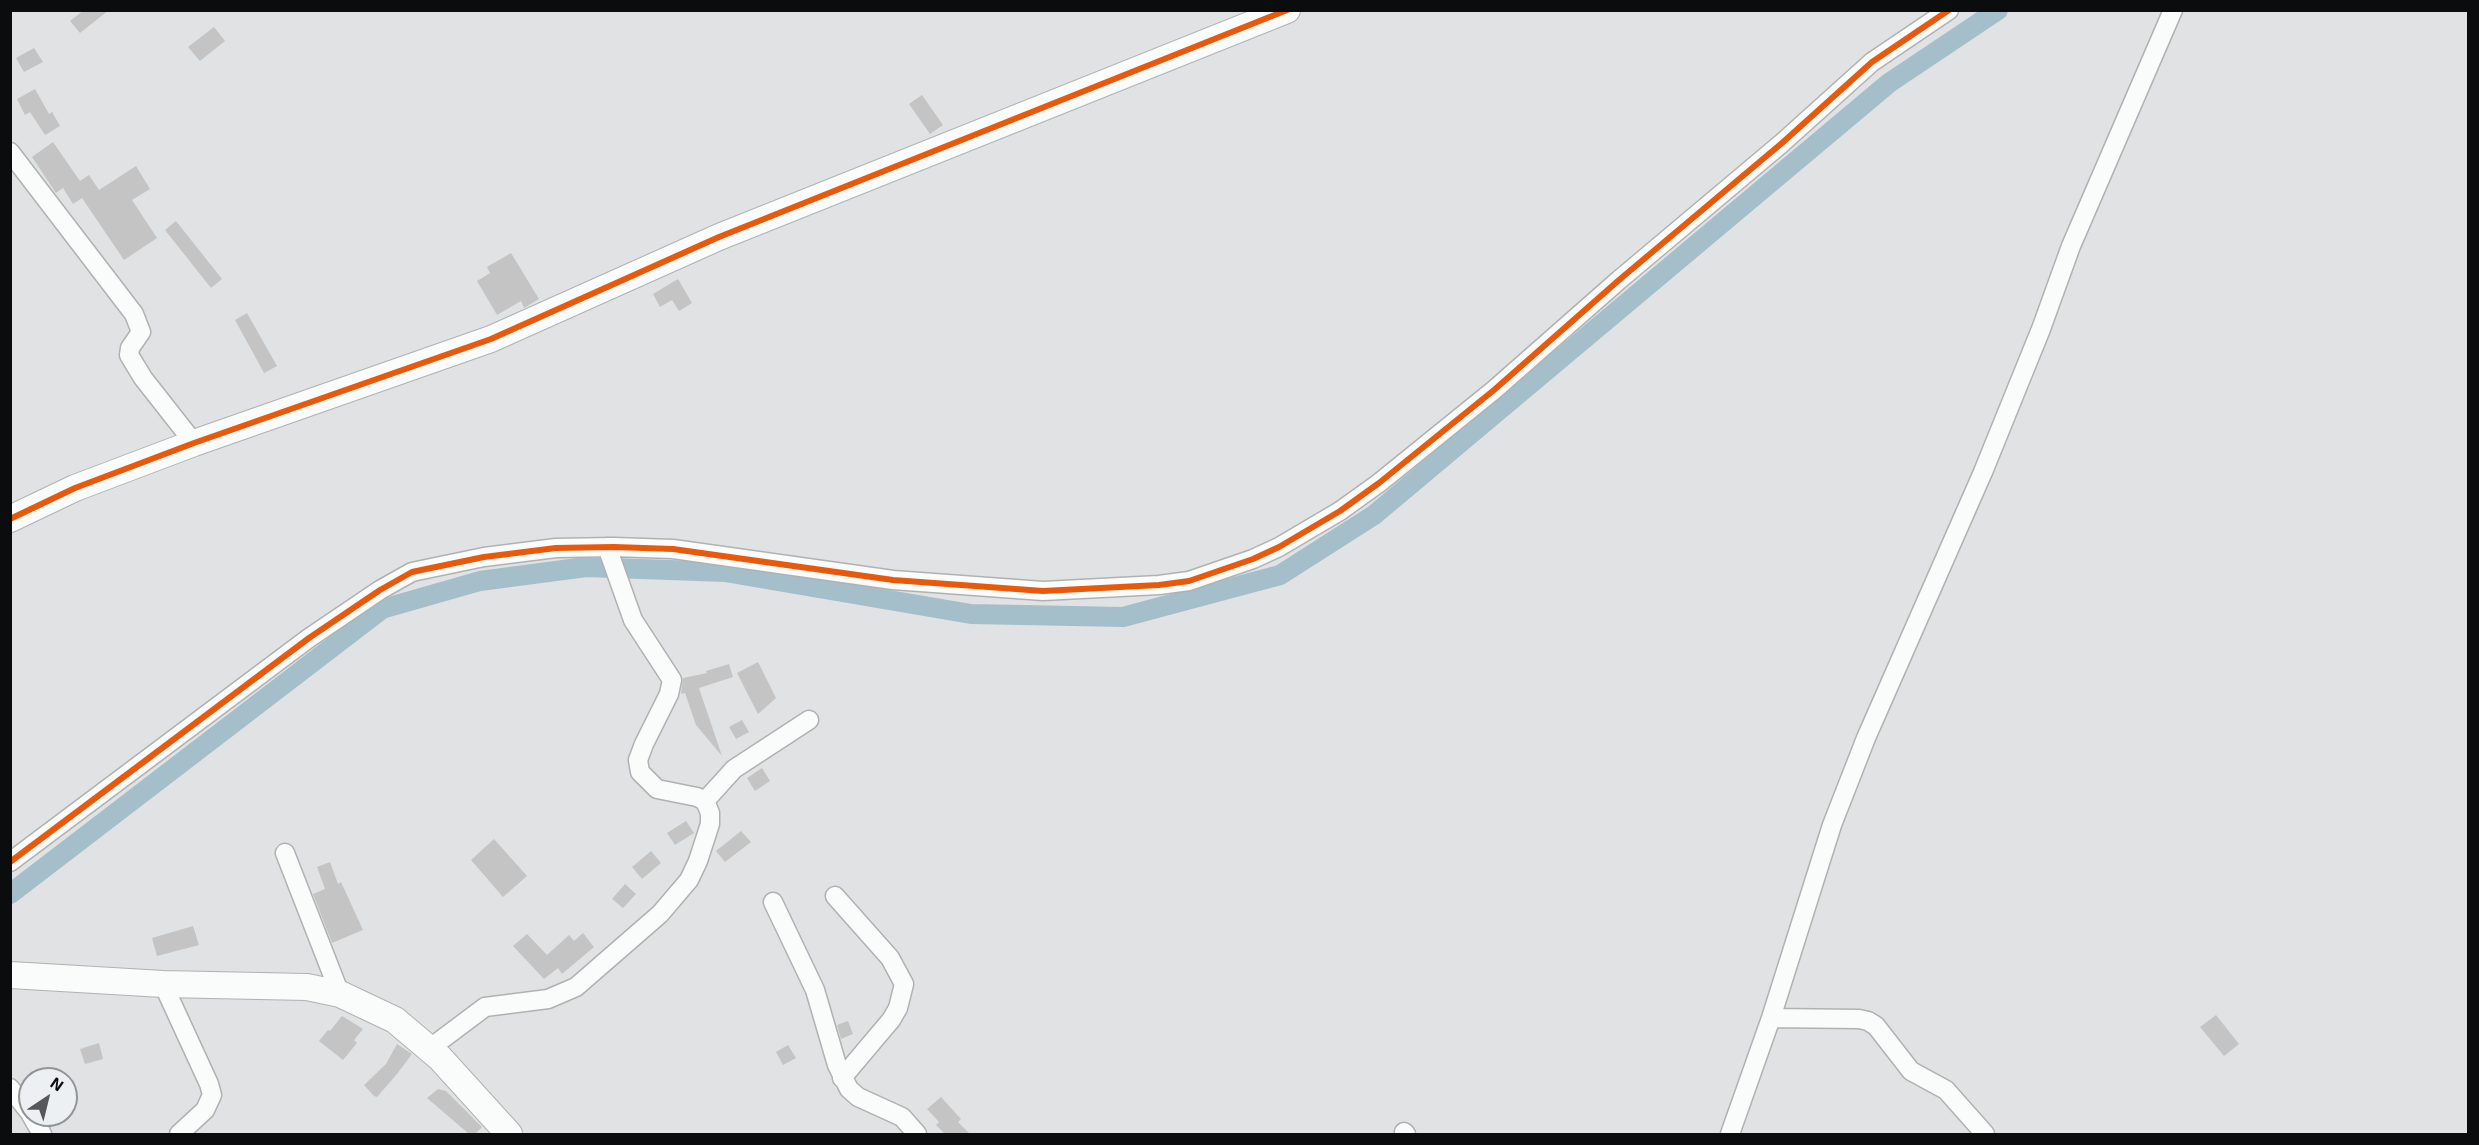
<!DOCTYPE html>
<style>
body{margin:0}
#map{position:relative;width:2479px;height:1145px;overflow:hidden;background:#e0e2e3;font-family:"Exo 2",sans-serif}
canvas{display:block}
.frame{position:absolute;inset:0;border:12px solid #0b0c0d;pointer-events:none}
.north{position:absolute;left:18px;top:1067px;width:60px;height:60px;box-sizing:border-box;background:#ecf0f2;border:2px solid #929596;border-radius:50%;rotate:35deg;font-size:16px;font-weight:700;line-height:24px;text-align:center;color:#0b0c0d}
.north::after{content:'';display:block;margin:auto;width:21px;height:27px;background:#565758;clip-path:polygon(50% 0,100% 100%,50% 72%,0 100%)}
</style>
<div id="map">
<canvas width="2479" height="1145"></canvas>
<div class="frame"></div>
<div class="north">N</div>
</div>
<script>
const c = document.querySelector('canvas').getContext('2d');
c.lineJoin = 'round';
function poly(rows) {
  const path = new Path2D();
  for (const r of rows) {
    path.moveTo(r[0], r[1]);
    for (let i = 2; i < r.length; i += 2) path.lineTo(r[i], r[i + 1]);
  }
  return path;
}
function trace(path, color, width, dash) {
  c.strokeStyle = color;
  c.lineWidth = width;
  c.lineCap = dash ? 'butt' : 'round';
  c.setLineDash(dash || []);
  c.stroke(path);
}
function fill(path, color) {
  c.fillStyle = color;
  c.fill(path, 'evenodd');
}
const canal = poly([
 [10,894,382,609,480,581,586,567,725,572,971,614,1123,617,1280,575,1374,515,1889,83,1998,10]
]);
const building = poly([
 [84,10,109,10,80,33,70,21],
 [214,27,225,41,200,61,188,47],
 [34,48,43,62,24,72,16,58],
 [35,89,49,114,52,112,60,126,45,135,30,112,25,115,17,99],
 [922,95,943,125,930,134,909,104],
 [53,142,80,181,89,175,99,190,136,166,150,189,132,200,157,238,124,260,82,198,73,204,63,188,56,193,32,157],
 [176,221,222,279,211,288,165,230],
 [511,253,539,299,524,308,521,301,497,315,477,281,490,273,487,267],
 [678,279,692,303,679,311,672,300,660,307,653,294],
 [247,313,277,366,264,373,235,320],
 [758,662,776,698,758,714,737,673],
 [729,664,733,677,699,688,722,756,696,725,685,693,681,694,683,678,707,673,706,671],
 [742,720,749,732,736,739,729,727],
 [762,768,770,781,755,791,747,778],
 [686,821,694,833,675,845,667,833],
 [741,831,751,842,725,862,716,851],
 [494,839,527,876,503,897,471,860],
 [651,851,661,863,642,879,632,867],
 [330,862,338,884,341,882,363,930,332,943,313,894,325,889,317,867],
 [625,884,636,894,623,908,612,899],
 [193,926,199,945,157,956,152,938],
 [583,933,594,947,562,974,558,968,544,979,513,946,527,934,547,955,569,935,574,941],
 [2216,1015,2239,1044,2224,1056,2200,1027],
 [342,1016,363,1029,354,1040,357,1043,343,1060,319,1041,328,1030,330,1031],
 [848,1021,853,1034,841,1039,837,1025],
 [99,1043,103,1059,85,1064,80,1049],
 [397,1044,412,1054,397,1074,377,1097,374,1096,364,1085,386,1064],
 [788,1045,796,1058,783,1065,776,1052],
 [438,1089,446,1091,482,1127,475,1134,469,1134,427,1098],
 [941,1097,961,1119,958,1122,970,1134,945,1134,936,1125,939,1122,927,1109]
]);
const street = poly([
 [10,152,134,314,141,332,130,348,129,355,143,378,194,443],
 [705,801,734,769,809,720],
 [285,853,340,994],
 [10,862,309,638,380,590,412,572,431,568,484,557,556,548,614,547,673,549,893,580,1043,591,1159,585,1189,581,1253,559,1279,547,1340,511,1379,483,1494,390,1619,280,1782,143,1872,62,1949,10],
 [835,896,890,958,904,984,898,1008,891,1020,842,1078],
 [773,902,815,990,837,1065,849,1089,858,1097,902,1117,917,1134],
 [163,984,209,1084,212,1095,205,1110,179,1134],
 [1771,1018,1859,1019,1868,1021,1876,1026,1911,1071,1946,1090,1985,1134],
 [429,1049,485,1007,548,999,576,987,660,914,689,880,698,861,710,824,710,813,705,801,697,797,657,789,640,772,638,760,644,744,669,694,672,680,633,620,607,547],
 [10,1088,30,1113],
 [31,1115,42,1134],
 [1404,1132,1406,1134],
 [1730,1134,1771,1018,1832,825,1866,738,1983,472,2041,329,2071,246,2173,10]
]);
const secondary = poly([
 [10,519,75,488,194,443,491,339,719,237,1287,10],
 [10,975,163,984,307,987,340,994,395,1020,440,1058,509,1134]
]);
const cycleway = poly([
 [10,519,75,488,194,443,491,339,719,237,1287,10],
 [10,862,309,638,380,590,412,572,431,568,484,557,556,548,614,547,673,549,893,580,1043,591,1159,585,1189,581,1253,559,1279,547,1340,511,1379,483,1494,390,1619,280,1782,143,1872,62,1949,10]
]);
trace(canal, '#a4beca', 20);
fill(building, '#c4c4c5');
trace(street, '#b0b2b2', 21);
trace(secondary, '#b0b2b2', 28);
trace(street, '#fafbfb', 18);
trace(secondary, '#fafbfb', 26);
trace(cycleway, '#e8590c', 6);
</script>
